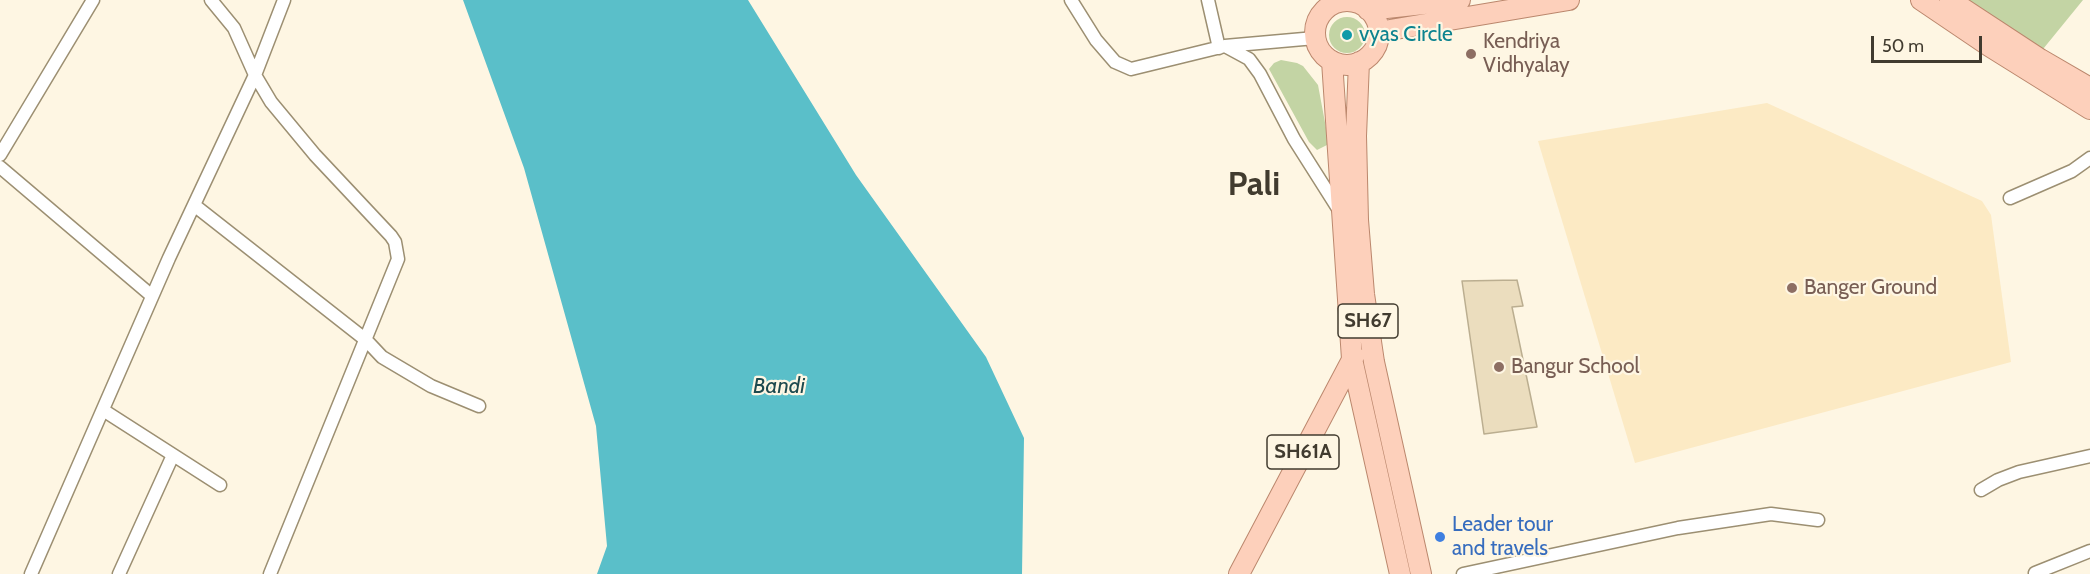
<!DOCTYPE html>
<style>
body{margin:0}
#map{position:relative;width:2090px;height:574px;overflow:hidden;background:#fef6e3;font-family:Cabin,sans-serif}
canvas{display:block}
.scale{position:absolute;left:1871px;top:36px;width:111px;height:27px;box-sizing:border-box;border:3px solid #413b2f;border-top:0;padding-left:8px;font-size:18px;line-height:21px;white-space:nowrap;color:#413b2f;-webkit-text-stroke:4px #fef6e3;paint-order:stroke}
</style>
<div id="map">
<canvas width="2090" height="574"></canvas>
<div class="scale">50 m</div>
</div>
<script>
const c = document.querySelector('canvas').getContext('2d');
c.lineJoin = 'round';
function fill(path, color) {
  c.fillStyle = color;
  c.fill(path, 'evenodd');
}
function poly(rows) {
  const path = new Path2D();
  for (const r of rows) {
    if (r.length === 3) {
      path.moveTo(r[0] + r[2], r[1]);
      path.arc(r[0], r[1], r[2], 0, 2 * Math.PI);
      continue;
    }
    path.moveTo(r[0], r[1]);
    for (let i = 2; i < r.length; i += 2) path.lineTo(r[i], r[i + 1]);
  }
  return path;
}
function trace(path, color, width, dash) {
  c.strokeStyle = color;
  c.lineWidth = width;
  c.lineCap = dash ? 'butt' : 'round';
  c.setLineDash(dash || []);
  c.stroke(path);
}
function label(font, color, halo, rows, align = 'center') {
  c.font = font + ' Cabin,sans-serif';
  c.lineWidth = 4.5;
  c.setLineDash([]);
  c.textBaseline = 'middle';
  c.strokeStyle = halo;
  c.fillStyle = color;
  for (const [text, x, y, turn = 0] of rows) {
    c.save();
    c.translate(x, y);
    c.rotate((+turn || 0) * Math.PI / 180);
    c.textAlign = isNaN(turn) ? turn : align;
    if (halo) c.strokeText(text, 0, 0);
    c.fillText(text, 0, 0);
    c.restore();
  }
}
const built = poly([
 [1767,103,1982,201,1991,215,2011,362,1635,463,1538,141]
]);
const green = poly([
 [1949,0,2083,0,2039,54],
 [1347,35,18],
 [1281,60,1297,63,1303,66,1318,85,1329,144,1317,150,1309,142,1269,69,1274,63]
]);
const water = poly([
 [463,0,748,0,856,175,986,357,1024,438,1022,574,597,574,607,546,596,426,524,168]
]);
const building = poly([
 [1517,280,1523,306,1512,307,1537,427,1484,434,1462,281,1517,280]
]);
const minor = poly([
 [211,0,234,28,255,75,271,102,315,155,391,236,395,242,398,259,270,574],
 [1071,0,1096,40,1115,62,1131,69,1225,46,1315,38],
 [1208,0,1219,48],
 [1225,46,1249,59,1260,74,1294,139,1339,210],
 [0,155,93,0],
 [0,167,152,296],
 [2010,198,2072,171,2090,158],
 [194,205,366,340,382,357,431,386,479,406],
 [103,410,220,485],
 [1981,490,1998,480,2019,472,2090,456],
 [2035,573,2090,551],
 [31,574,169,258,255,75,284,0],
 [119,574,173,455],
 [1463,574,1678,528,1771,514,1818,520]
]);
const primary = poly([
 [1921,0,1989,46,2090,109],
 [1950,0,2040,59,2090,88],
 [1347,33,32],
 [1368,10,1460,0],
 [1378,32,1569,0],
 [1332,61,1352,359,1400,574],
 [1359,62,1356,136,1358,220,1364,294,1374,362,1421,574],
 [1239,574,1354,356]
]);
const markers = [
 [1347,35,6,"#0f9aa8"],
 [1471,54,6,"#8d6e63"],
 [1792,288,6,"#8d6e63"],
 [1499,367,6,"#8d6e63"],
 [1440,537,6,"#3f7fe0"]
];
const shields = [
 [1368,321,60],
 [1303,452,72]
];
const shieldNames = [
 ["SH67",1368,321],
 ["SH61A",1303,452]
];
const cultureNames = [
 ["vyas Circle",1359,35]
];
const educationNames = [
 ["Kendriya",1483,42],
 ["Vidhyalay",1483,66],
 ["Banger Ground",1804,288],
 ["Bangur School",1511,367]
];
const shopNames = [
 ["Leader tour",1452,525],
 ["and travels",1452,549]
];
const waterNames = [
 ["Bandi",779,387]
];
const townNames = [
 ["Pali",1254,185]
];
fill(built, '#fceac4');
fill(green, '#c3d4a4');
fill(water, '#5abfc9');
fill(building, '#ebddbe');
trace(building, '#bbae90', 1.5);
trace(minor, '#9c8f72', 15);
trace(primary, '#bb876d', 22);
trace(minor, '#fff', 12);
trace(primary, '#fdd0bb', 20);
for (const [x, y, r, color] of markers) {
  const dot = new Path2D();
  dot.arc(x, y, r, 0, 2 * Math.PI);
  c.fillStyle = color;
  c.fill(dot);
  trace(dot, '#fef6e3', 2);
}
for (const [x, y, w] of shields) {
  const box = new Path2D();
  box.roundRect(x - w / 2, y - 17, w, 34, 4.5);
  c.fillStyle = '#fef6e3';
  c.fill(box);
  trace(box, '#413b2f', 1.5);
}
label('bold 20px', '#413b2f', null, shieldNames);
label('21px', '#0d838f', '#fef6e3', cultureNames, 'left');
label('21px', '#785e54', '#fef6e3', educationNames, 'left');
label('21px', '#366cbe', '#fef6e3', shopNames, 'left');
label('italic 22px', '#1d4a4f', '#fef6e3', waterNames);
label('bold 33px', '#413b2f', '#fef6e3', townNames);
</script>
